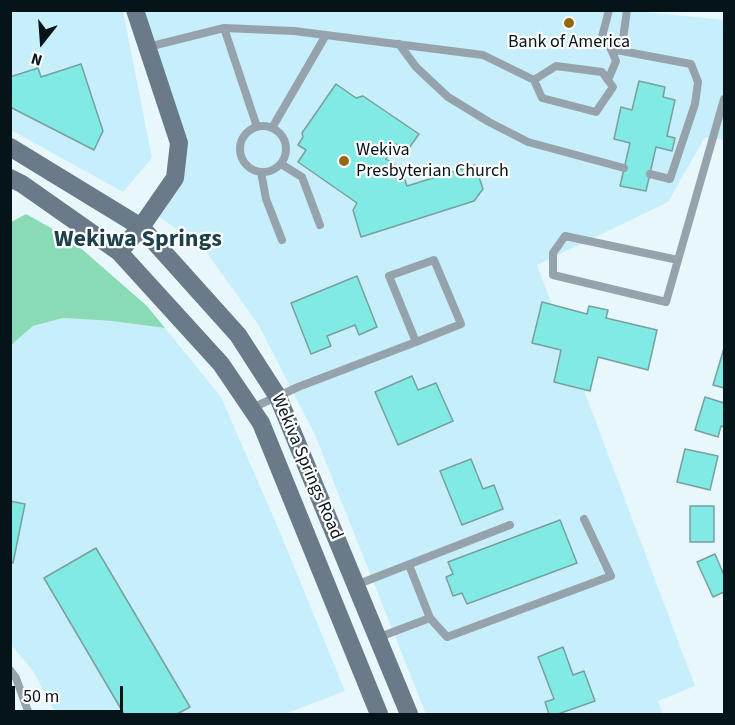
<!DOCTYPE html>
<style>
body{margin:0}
#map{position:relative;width:735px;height:725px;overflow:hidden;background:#e7f7fc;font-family:"Source Sans 3",sans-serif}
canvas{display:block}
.frame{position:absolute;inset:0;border:12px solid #051418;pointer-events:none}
.north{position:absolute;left:12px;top:12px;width:60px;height:60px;-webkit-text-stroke:4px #fff;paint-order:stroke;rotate:197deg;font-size:16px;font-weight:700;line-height:24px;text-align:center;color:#051418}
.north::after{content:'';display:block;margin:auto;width:21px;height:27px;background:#051418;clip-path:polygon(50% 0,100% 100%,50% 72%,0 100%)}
.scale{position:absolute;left:12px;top:686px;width:111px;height:27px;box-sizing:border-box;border:3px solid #051418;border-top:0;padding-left:8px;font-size:18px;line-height:21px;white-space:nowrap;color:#051418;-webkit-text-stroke:4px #fff;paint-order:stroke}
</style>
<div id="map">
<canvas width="735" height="725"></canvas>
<div class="frame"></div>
<div class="north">N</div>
<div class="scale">50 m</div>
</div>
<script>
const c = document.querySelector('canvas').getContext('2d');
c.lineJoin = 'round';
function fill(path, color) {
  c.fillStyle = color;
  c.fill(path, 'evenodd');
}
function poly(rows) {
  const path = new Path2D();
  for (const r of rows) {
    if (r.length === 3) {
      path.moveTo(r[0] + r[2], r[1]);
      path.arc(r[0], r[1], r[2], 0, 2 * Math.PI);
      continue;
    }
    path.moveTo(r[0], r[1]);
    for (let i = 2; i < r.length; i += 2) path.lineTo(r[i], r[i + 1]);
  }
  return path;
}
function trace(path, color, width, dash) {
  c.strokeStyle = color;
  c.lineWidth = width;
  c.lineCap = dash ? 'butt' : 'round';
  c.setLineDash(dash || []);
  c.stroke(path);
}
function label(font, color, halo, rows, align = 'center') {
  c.font = font + ' "Source Sans 3",sans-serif';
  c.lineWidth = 4.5;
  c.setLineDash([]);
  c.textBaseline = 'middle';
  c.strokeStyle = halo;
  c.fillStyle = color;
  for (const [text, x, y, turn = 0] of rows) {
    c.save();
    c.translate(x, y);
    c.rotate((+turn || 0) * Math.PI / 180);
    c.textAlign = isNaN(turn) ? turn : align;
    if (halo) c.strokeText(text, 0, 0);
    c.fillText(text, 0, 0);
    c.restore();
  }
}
const built = poly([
 [626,10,724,20,724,140,705,137,668,202,537,265,695,686,658,701,663,714,426,714,315,435,258,324,204,249,158,216,181,183,143,11],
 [10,11,123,11,152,158,123,192,11,130],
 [63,318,112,321,165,328,221,397,279,530,345,691,285,714,56,714,33,671,11,645,10,345,33,326]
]);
const green = poly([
 [26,214,69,238,147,306,165,328,112,321,63,318,33,326,11,345,11,222]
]);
const building = poly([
 [81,64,103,131,94,150,10,107,10,77,38,68,41,77,81,64],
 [639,81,665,87,663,97,675,100,667,136,675,138,672,151,656,147,646,191,620,186,630,143,614,139,621,107,632,110,639,81],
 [336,84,356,98,363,96,419,134,407,151,396,144,386,159,401,169,407,186,475,165,483,189,474,201,361,237,353,210,357,203,298,162,306,150,298,145,303,137,302,133,336,84],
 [357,276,377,327,359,335,355,325,327,336,331,346,311,354,291,303,357,276],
 [542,302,587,314,589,306,608,310,606,318,657,330,648,370,598,357,590,391,554,382,561,350,532,343,542,302],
 [724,348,724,388,713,385,724,348],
 [412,376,418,390,436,383,453,421,398,445,375,392,412,376],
 [705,397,724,403,724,427,721,426,718,437,695,430,705,397],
 [685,449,718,456,710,490,677,482,685,449],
 [471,459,483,489,494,485,503,509,462,525,440,471,471,459],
 [10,501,25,504,13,563,10,562,10,501],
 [690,506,714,506,714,542,690,542,690,506],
 [560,520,577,563,467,604,462,593,453,596,446,577,453,574,448,562,560,520],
 [96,548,190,707,177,714,124,714,44,578,96,548],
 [715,554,724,575,724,592,713,597,697,562,715,554],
 [563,647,573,675,584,671,595,701,558,714,549,714,545,702,554,699,538,657,563,647]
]);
const lane = poly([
 [609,10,602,37,611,49,623,39,627,10],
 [224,28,257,127],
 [399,44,416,67,448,97,489,122,528,142,624,168],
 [148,47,224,28,294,31,483,55,534,80,542,98,596,112,613,87,602,72,556,66,534,80],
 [611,49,691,64,698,82,695,104,670,179,650,174],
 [608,80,616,61,611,49],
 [263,149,23],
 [272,128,326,35],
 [281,164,302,177,320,225],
 [261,172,266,199,282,240],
 [678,260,565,236,553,253,553,275,666,302,724,99],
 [252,408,298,387,416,342,461,324,434,260,389,276,416,342],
 [409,565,430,618],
 [356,585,510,525],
 [377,638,430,618,447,637,611,576,584,519],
 [10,670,16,678,29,714]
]);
const secondary = poly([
 [10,147,141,227,238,335,278,397,409,714],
 [10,178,22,184,119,252,221,364,261,423,379,714],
 [119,252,141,227,175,178,179,143,135,10]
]);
const markers = [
 [569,23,6,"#8f6a10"],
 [344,161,6,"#8f6a10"]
];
const poiNames = [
 ["Bank of America",569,43],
 ["Wekiva",356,151,"left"],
 ["Presbyterian Church",356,172,"left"]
];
const streetNames = [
 ["Wekiva Springs Road",306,467,67]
];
const districtNames = [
 ["Wekiwa Springs",138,241]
];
fill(built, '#c7effb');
fill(green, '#89dbb6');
fill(building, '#81eae4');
trace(building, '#77a09e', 1.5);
trace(lane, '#96a2ac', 8);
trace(secondary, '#6a7a89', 18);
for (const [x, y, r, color] of markers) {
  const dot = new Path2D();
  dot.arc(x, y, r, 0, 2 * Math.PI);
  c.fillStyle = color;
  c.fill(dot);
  trace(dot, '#fff', 2);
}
label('18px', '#051418', '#fff', poiNames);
label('18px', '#051418', '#fff', streetNames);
label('bold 24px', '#1d414b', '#fff', districtNames);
</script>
